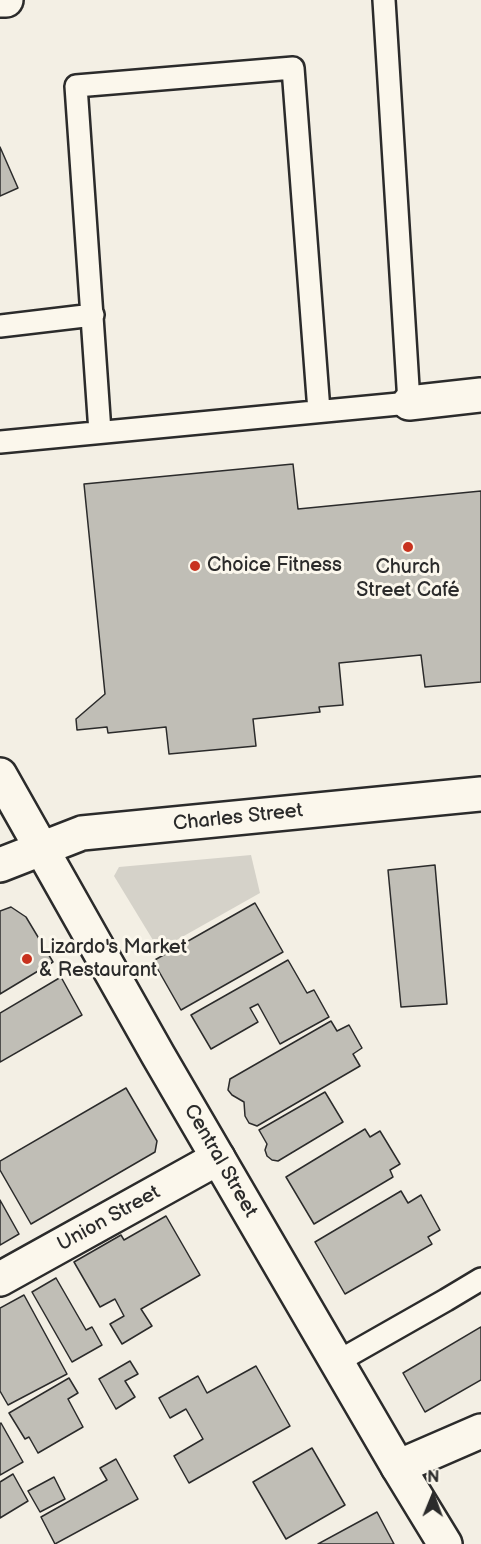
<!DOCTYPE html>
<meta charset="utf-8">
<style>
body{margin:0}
#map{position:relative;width:481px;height:1544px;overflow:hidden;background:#f3efe4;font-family:"Balsamiq Sans",sans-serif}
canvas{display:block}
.north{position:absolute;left:403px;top:1466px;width:60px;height:60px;-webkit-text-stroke:4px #fbf7ec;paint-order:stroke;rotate:1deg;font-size:16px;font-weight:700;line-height:24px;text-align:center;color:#2b2b2b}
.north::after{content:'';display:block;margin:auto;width:21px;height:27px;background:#2b2b2b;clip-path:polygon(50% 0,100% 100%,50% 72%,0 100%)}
</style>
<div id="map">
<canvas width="481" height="1544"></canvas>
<div class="north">N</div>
</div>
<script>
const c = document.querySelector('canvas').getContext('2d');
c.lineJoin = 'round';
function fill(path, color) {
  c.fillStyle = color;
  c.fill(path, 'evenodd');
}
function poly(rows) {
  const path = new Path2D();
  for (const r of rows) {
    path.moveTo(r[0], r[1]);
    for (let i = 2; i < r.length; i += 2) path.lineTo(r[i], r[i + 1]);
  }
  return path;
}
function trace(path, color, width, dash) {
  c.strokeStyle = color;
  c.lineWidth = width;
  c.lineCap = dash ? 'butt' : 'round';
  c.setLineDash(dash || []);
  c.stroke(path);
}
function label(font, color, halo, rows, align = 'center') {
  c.font = font + ' "Balsamiq Sans",sans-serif';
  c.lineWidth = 6;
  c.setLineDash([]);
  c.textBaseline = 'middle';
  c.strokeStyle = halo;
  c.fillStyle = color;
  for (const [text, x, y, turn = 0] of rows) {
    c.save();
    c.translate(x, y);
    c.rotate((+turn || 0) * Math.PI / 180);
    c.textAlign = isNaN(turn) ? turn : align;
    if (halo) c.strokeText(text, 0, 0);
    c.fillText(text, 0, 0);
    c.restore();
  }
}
const green = poly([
 [251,855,260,893,159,950,114,876,119,867]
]);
const building = poly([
 [0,147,18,188,0,196,0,147],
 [293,464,298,509,481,491,481,682,425,687,421,655,339,663,343,705,319,707,320,712,253,719,256,746,169,754,166,727,108,733,107,727,77,730,76,719,105,694,84,484,293,464],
 [435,865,447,1004,401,1007,388,870,435,865],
 [255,903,283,952,181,1010,153,961,255,903],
 [11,907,26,917,53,962,0,994,0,911,11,907],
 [288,960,307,993,314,990,329,1017,280,1044,258,1004,250,1008,258,1022,211,1049,191,1015,288,960],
 [61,977,82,1015,0,1062,0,1013,61,977],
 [331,1021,337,1031,349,1025,362,1048,353,1054,360,1066,257,1126,249,1123,245,1116,244,1102,232,1095,228,1090,230,1079,331,1021],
 [126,1088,157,1141,155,1152,31,1224,0,1170,0,1161,126,1088],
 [325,1092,343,1122,278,1161,272,1160,267,1156,265,1150,267,1144,259,1130,325,1092],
 [365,1129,370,1137,380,1131,400,1164,390,1170,393,1177,314,1224,286,1177,365,1129],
 [401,1191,408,1203,421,1195,440,1230,428,1237,432,1244,345,1294,315,1242,401,1191],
 [0,1200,19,1234,0,1245,0,1200],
 [166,1216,200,1275,141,1309,152,1326,122,1344,110,1324,124,1316,115,1299,100,1307,74,1262,121,1235,124,1240,166,1216],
 [56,1278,86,1330,92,1327,102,1345,72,1362,32,1292,56,1278],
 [24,1295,67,1374,8,1405,0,1391,0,1308,24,1295],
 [481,1327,481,1380,425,1412,403,1373,481,1327],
 [130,1361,138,1374,125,1381,135,1397,116,1409,99,1379,130,1361],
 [256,1366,290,1426,189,1483,174,1456,203,1439,186,1409,170,1418,159,1398,198,1376,207,1393,256,1366],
 [69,1378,78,1393,68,1399,83,1427,38,1453,29,1437,25,1439,9,1413,69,1378],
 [1,1423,23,1462,0,1475,0,1424,1,1423],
 [312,1448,345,1505,286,1539,253,1482,312,1448],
 [116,1459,138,1499,55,1544,41,1517,107,1480,100,1468,116,1459],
 [13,1474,28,1501,0,1518,0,1482,13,1474],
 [54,1477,65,1499,40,1512,28,1491,54,1477],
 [377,1512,394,1544,318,1544,377,1512]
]);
const service = poly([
 [0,326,93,315],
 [100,432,76,86,293,68,319,411],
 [0,442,409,403,384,0],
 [337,1362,446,1300,481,1279]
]);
const minor = poly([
 [409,403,481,395],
 [0,865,82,833,481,794],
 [0,1279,218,1158],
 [398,1467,481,1431]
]);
const tertiary = poly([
 [0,775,158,1055,398,1467,445,1544]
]);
const secondary = poly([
 [0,0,6,0]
]);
const markers = [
 [408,547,6,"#c8321e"],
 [195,566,6,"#c8321e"],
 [27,959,6,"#c8321e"]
];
const poiNames = [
 ["Choice Fitness",207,566],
 ["Church",408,568,"center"],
 ["Street Café",408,591,"center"],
 ["Lizardo's Market",39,948],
 ["& Restaurant",39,971]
];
const streetNames = [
 ["Charles Street",238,818,-6],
 ["Central Street",220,1161,60],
 ["Union Street",109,1219,-29]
];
fill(green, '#d5d2c9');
fill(building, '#c0beb6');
trace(building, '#2b2b2b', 1.5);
trace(service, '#2b2b2b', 26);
trace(minor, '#2b2b2b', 38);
trace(tertiary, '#2b2b2b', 38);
trace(secondary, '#2b2b2b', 38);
trace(service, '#fbf7ec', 21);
trace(minor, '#fbf7ec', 33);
trace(tertiary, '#fbf7ec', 33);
trace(secondary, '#fbf7ec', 33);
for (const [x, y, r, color] of markers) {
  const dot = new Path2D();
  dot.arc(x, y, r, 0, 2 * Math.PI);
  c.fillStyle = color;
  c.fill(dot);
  trace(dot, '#fbf7ec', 2);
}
label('20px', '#2b2b2b', '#fbf7ec', poiNames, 'left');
label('20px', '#2b2b2b', '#fbf7ec', streetNames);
</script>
